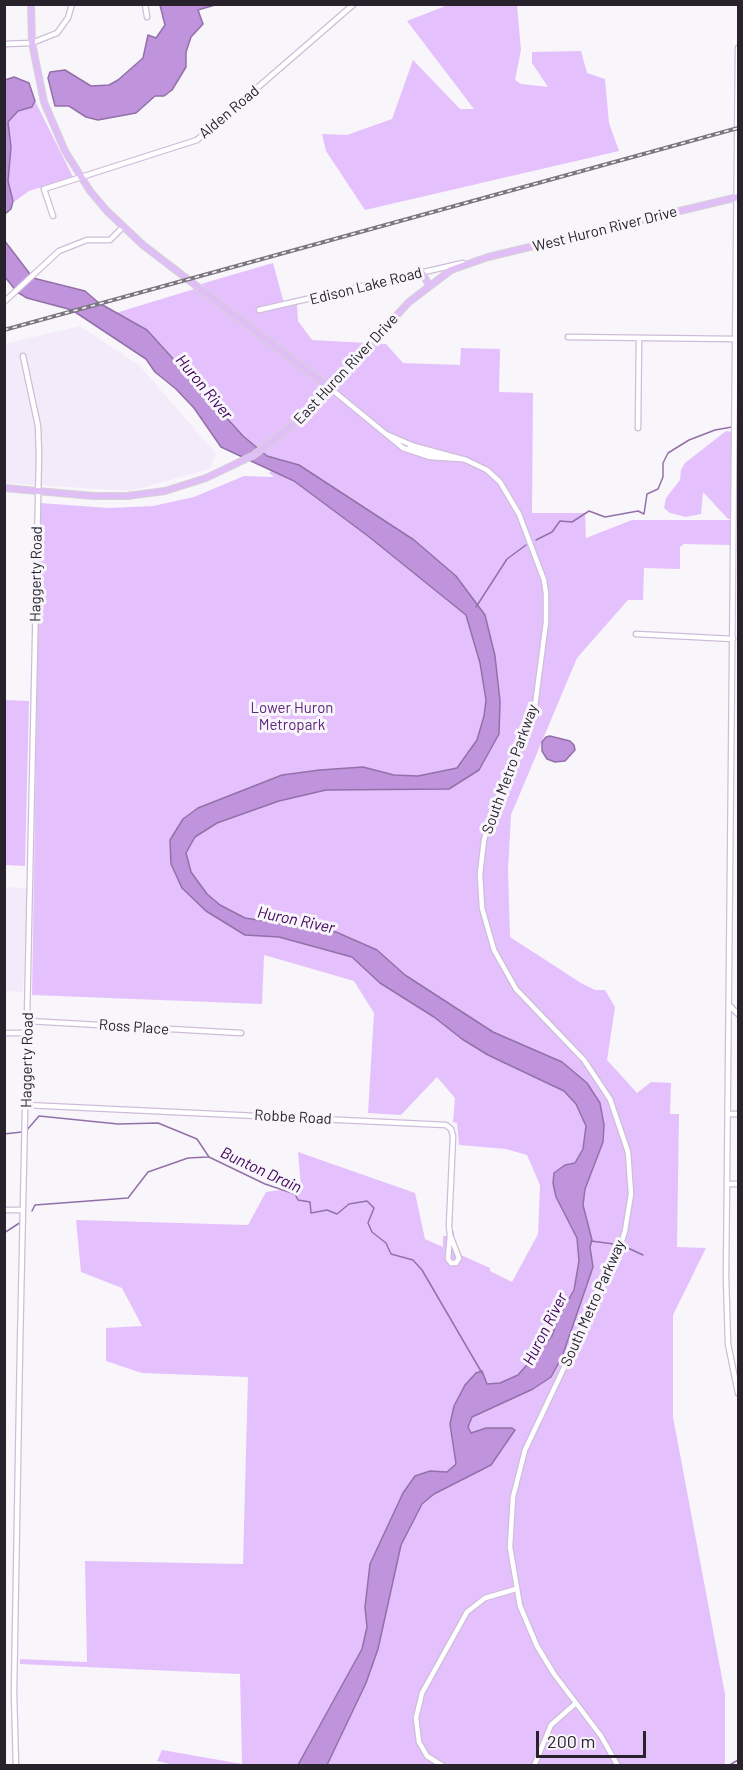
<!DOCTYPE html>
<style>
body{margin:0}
#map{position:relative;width:743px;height:1770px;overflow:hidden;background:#f8f5fb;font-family:Barlow,sans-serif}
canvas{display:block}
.frame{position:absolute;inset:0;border:6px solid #28222d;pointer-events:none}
.scale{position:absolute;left:536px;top:1731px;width:110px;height:27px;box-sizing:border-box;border:3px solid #28222d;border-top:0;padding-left:8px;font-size:18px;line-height:21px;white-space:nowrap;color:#28222d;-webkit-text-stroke:4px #f8f5fb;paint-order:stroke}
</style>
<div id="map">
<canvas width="743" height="1770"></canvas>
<div class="frame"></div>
<div class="scale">200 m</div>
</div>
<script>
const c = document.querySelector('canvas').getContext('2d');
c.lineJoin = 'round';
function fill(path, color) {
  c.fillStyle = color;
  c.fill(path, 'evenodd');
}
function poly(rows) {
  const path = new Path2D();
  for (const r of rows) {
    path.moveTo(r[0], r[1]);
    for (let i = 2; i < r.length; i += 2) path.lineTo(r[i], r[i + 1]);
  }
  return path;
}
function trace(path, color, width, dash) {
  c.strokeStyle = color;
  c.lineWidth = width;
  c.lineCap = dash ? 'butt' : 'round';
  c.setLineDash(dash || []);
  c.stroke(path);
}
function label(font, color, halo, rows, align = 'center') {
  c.font = font + ' Barlow,sans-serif';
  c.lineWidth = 6;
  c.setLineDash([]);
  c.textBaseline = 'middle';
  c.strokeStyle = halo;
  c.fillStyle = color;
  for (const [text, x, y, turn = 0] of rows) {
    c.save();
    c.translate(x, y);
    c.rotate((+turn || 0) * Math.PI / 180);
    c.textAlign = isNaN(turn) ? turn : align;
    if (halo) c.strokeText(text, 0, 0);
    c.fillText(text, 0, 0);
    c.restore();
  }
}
const built = poly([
 [80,326,139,365,216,454,210,469,130,491,5,483,4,344],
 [5,887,27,888,23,992,5,991]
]);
const green = poly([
 [448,5,517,5,521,50,515,80,521,84,548,87,532,63,532,52,581,51,587,73,605,79,609,123,619,151,365,210,326,151,322,134,347,135,392,119,413,60,460,109,474,109,407,21],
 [35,101,73,177,29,191,14,202,8,181,8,122,18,111,32,107],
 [273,263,285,307,297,305,298,321,312,340,386,344,403,363,460,365,461,348,500,349,499,392,533,393,532,513,585,513,586,538,632,520,731,520,731,545,684,544,680,547,680,569,644,568,643,600,628,600,577,658,511,815,508,870,510,937,581,983,595,990,605,990,615,1007,607,1060,637,1093,651,1082,671,1083,670,1114,679,1114,677,1247,706,1248,673,1315,673,1417,725,1694,725,1765,174,1765,157,1761,162,1750,242,1764,240,1674,20,1664,20,1659,87,1662,85,1561,243,1564,248,1377,142,1373,106,1361,106,1328,142,1326,122,1288,81,1272,76,1220,248,1225,266,1192,301,1187,298,1152,415,1193,425,1239,443,1247,443,1236,448,1236,448,1231,454,1231,454,1252,490,1268,490,1271,512,1282,538,1234,540,1185,527,1155,506,1149,459,1145,457,1123,453,1122,455,1098,437,1077,401,1115,368,1113,374,1013,354,981,264,955,262,1004,32,995,40,503,109,508,153,506,194,497,244,476,274,477,269,473,283,460,267,456,243,436,147,330,116,313,204,286,201,284],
 [726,431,738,433,738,519,728,519,703,492,701,514,686,517,670,513,664,508,666,498,680,480,681,470,685,463],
 [5,700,29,701,25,866,5,865]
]);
const water = poly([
 [160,5,215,5,198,10,203,24,191,37,186,52,186,67,172,90,164,96,155,96,136,113,98,120,86,117,69,106,55,106,48,78,50,72,65,70,91,86,109,85,118,80,143,58,148,35,156,38,165,25,160,5],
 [14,77,29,83,35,101,32,107,18,111,8,122,11,147,8,181,13,201,11,209,5,214,5,80,14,77],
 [4,240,33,278,85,291,99,303,147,330,243,436,267,456,299,465,414,540,456,576,485,615,495,656,500,701,499,734,479,770,449,789,326,790,279,801,217,823,195,837,186,853,191,872,207,894,220,905,245,918,336,932,377,950,405,975,493,1032,562,1062,587,1083,600,1103,604,1125,603,1142,585,1189,583,1205,592,1240,590,1247,593,1267,562,1357,551,1377,533,1389,472,1417,468,1427,471,1433,486,1428,512,1428,515,1430,491,1465,434,1494,422,1504,401,1545,378,1649,366,1683,327,1765,298,1765,362,1649,367,1627,365,1607,370,1564,403,1493,415,1476,430,1471,447,1472,456,1464,450,1424,454,1406,465,1385,476,1373,482,1371,487,1384,500,1383,518,1375,552,1336,558,1318,574,1290,579,1261,577,1238,556,1197,553,1183,554,1173,565,1165,575,1163,583,1149,586,1126,576,1104,564,1091,488,1055,462,1039,434,1017,380,983,352,957,279,937,245,935,206,911,182,888,171,864,170,840,183,819,198,808,282,775,320,770,363,767,394,775,418,776,457,768,477,740,484,716,486,700,480,663,466,615,368,536,294,481,221,447,194,408,176,389,155,372,146,359,72,310,27,298,17,292,5,277,4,240],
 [550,736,570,741,574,745,575,750,565,761,555,762,547,759,542,751,542,742,546,737,550,736]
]);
const stream = poly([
 [536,540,552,532,560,521,572,522,589,511,605,517,638,511,644,514,647,494,658,489,663,477,663,463,668,453,689,440,715,430,732,427],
 [476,607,507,559,526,545],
 [26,1131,39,1116,118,1124,158,1123,197,1139,209,1157,265,1184,295,1194,298,1200,310,1202,311,1213,327,1210,337,1214,349,1204,367,1201,374,1208,368,1223,372,1232,386,1243,391,1254,413,1260,422,1270,482,1373],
 [4,1134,22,1132],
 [32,1211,35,1205,128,1198,148,1172,188,1158,208,1157],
 [4,1233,21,1222],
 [591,1241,614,1244],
 [628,1248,643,1255],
 [728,1766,738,1760]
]);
const minor = poly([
 [145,4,147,17],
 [4,44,32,43,57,33,68,18,72,4],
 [738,48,726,1277,728,1344,738,1393],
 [53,216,44,189,197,140,354,4],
 [4,302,59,251,87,240,110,240,123,227],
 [259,310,463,263],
 [568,337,735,339],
 [331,389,403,448,430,457,460,459],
 [638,428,639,338],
 [386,434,414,446,466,460,487,470,500,482,519,514,544,580,546,594,546,622,535,706,491,814,484,840,480,874,482,908,494,950,516,989,584,1060,610,1099,628,1152,631,1194,625,1231,617,1256,525,1450,513,1497,510,1547,520,1606,537,1646,554,1674,601,1736,618,1766],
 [410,447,443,456],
 [636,634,733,639],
 [729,1005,738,1014],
 [28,1021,241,1033],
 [4,1033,27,1033],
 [26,1105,446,1125,451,1129,453,1136,449,1226,450,1235,459,1258,456,1263,451,1263,448,1259,450,1235],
 [728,1114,738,1114],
 [727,1184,738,1184],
 [4,1210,23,1210],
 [16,1766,14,1693,20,1346,39,454,38,426,23,356],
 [443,1766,427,1756,419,1742,416,1718,422,1693,467,1612,485,1598,516,1589],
 [534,1766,551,1725,576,1703]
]);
const major = poly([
 [31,4,32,43,44,102,65,151,90,191,107,211,143,245,331,389],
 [422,273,429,285],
 [4,488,93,496,127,496,165,491,206,478,254,455,303,417,409,302,451,270,488,257,738,197]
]);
const rail = poly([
 [4,330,738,128]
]);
const streetNames = [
 ["Alden Road",229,112,-40],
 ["West Huron River Drive",605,229,-14],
 ["Edison Lake Road",366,286,-14],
 ["East Huron River Drive",346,369,-47],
 ["Haggerty Road",36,574,-89],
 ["South Metro Parkway",510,769,-70],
 ["Ross Place",134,1027,4],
 ["Haggerty Road",27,1060,-89],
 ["Robbe Road",293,1117,3],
 ["South Metro Parkway",593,1303,-66]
];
const parkNames = [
 ["Lower Huron",292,708],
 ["Metropark",292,725]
];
const waterNames = [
 ["Huron River",204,387,50],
 ["Huron River",296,920,12],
 ["Bunton Drain",261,1170,25],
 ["Huron River",545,1329,-63]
];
fill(built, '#f4ebfa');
fill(green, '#e4c1fc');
fill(water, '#c093dd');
trace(water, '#9271a8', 1.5);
trace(stream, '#9271a8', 1.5);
trace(minor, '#cebdda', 7);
trace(major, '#d4d3d5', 8);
trace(minor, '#fff', 4.5);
trace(major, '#e0bef6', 6);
trace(rail, '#7b767f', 4);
trace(rail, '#f8f5fb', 1.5, [4.5]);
label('15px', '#28222d', '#f8f5fb', streetNames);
label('15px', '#5f277d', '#f8f5fb', parkNames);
label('italic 16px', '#3f005a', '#f8f5fb', waterNames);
</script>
